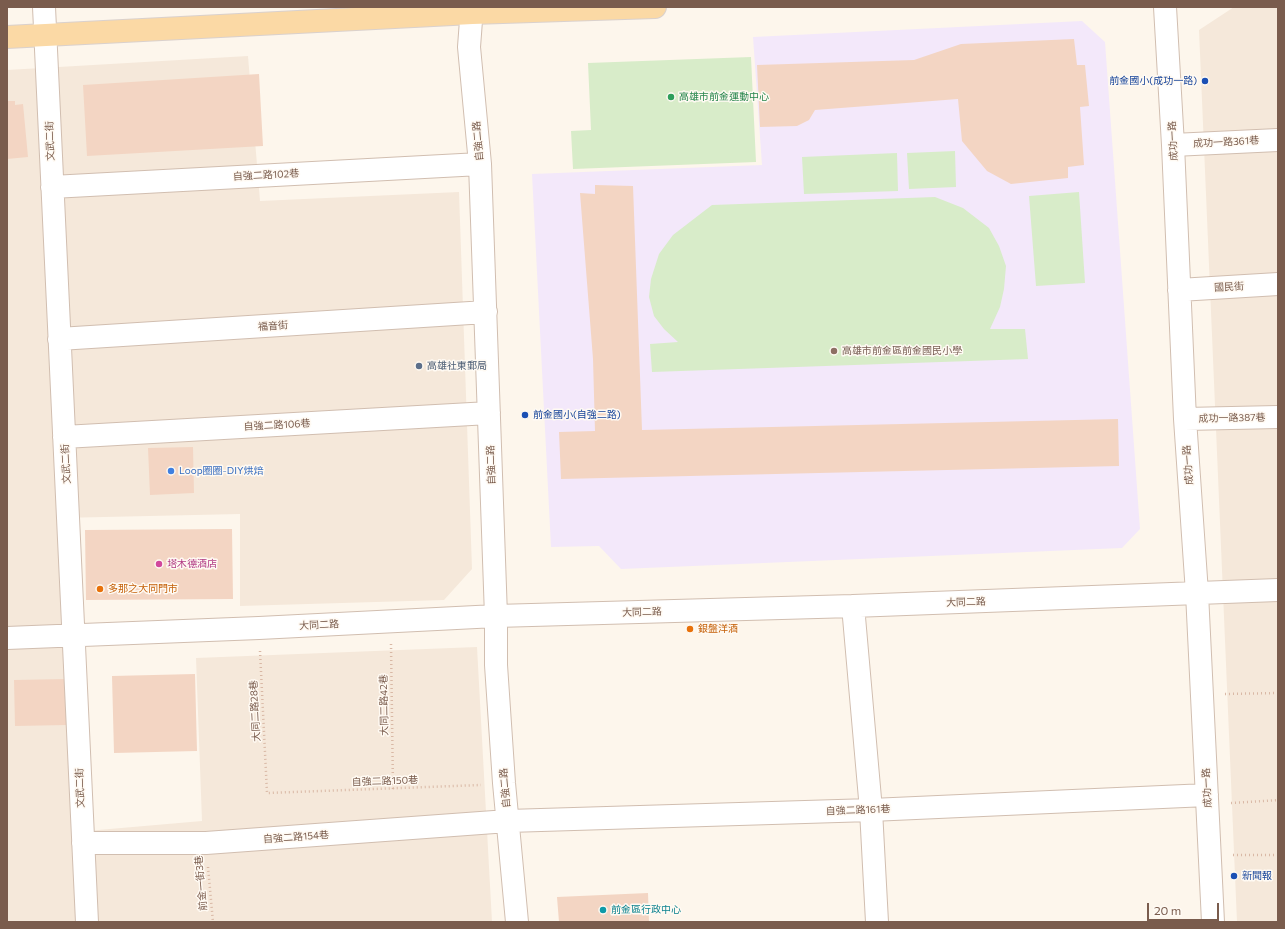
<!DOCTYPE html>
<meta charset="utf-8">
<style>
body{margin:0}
#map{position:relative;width:1285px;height:929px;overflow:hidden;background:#fdf6ec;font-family:Commissioner,sans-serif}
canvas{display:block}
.frame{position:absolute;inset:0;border:8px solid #7a5c4d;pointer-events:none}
.scale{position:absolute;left:1147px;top:903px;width:72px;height:18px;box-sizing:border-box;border:2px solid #7a5c4d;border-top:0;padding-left:5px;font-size:12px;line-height:14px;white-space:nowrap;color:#7a5c4d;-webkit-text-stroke:3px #fffaf3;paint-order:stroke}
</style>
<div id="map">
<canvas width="1285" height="929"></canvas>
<div class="frame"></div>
<div class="scale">20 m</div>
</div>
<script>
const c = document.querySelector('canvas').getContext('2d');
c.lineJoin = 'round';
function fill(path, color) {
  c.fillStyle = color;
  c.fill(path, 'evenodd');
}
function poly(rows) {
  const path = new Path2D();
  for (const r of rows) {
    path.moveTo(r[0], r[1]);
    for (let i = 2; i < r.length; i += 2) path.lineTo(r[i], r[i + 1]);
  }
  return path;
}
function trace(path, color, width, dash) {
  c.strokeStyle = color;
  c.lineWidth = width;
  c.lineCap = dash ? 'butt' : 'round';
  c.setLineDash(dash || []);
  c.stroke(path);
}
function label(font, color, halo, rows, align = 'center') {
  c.font = font + ' Commissioner,"Noto Sans TC",sans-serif';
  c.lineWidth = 3;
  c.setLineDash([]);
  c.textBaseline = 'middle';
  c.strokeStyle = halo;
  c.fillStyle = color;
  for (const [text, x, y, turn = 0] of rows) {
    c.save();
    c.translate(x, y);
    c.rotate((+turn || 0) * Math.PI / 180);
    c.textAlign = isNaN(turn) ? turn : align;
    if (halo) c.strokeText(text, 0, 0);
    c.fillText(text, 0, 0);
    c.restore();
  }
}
const residential = poly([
 [1234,7,1278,7,1278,922,1237,922,1199,30],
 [248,56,260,201,459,192,472,569,444,600,240,606,240,514,59,518,75,832,202,821,196,658,477,647,492,922,7,922,7,70]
]);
const education = poly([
 [1082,21,1105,42,1140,529,1122,548,621,569,599,546,551,547,532,174,762,165,753,37]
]);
const green = poly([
 [751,57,756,162,573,169,571,131,591,130,588,63],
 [955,151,956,187,909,189,907,153],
 [897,153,898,191,804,194,802,157],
 [1079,192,1085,283,1036,286,1029,196],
 [935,197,963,208,989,228,999,246,1006,266,1004,289,1000,307,990,329,1025,329,1028,359,652,372,650,344,678,342,664,329,654,316,649,297,651,279,659,254,673,235,712,205]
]);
const building = poly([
 [1074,39,1077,65,1085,65,1089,106,1080,107,1084,165,1068,167,1068,178,1011,184,987,171,962,141,958,99,815,110,809,120,797,126,760,127,757,65,914,60,961,44],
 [259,74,263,146,87,156,83,85],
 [7,101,15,101,15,105,23,104,28,157,7,159],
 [595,185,633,186,642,430,1118,419,1119,466,561,479,559,432,595,431,593,359,580,193,595,194],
 [193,447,194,493,150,495,148,448],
 [232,529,233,599,86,600,85,530],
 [195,674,197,751,114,753,112,676],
 [66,679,67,725,15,726,14,680],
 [648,893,649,922,559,922,557,897]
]);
const path = poly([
 [391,644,393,789],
 [260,651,267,793,481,785],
 [1225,694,1278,693],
 [1231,803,1278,800],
 [1233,855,1278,855],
 [208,867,213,922]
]);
const minor = poly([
 [44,7,87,922],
 [472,7,469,47,480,164,496,616,496,665,504,783,517,922],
 [1165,7,1173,145,1185,419,1197,593,1213,922],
 [1173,145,1278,140],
 [52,187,480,164],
 [1179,290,1278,284],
 [59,339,486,312],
 [1185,419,1278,417],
 [64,437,489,413],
 [853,606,871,810,877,922],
 [7,638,259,628,496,616,853,606,1278,590],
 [83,843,206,843,508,821,871,810,1207,795]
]);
const major = poly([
 [7,37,472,13,655,7]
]);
const markers = [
 [1205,81,4,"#1a4fb4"],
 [671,97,4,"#2e9e5b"],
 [834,351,4,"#8d6e63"],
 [419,366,4,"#5c6f8a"],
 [525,415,4,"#1a4fb4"],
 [171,471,4,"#3f7fe0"],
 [159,564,4,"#d1479c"],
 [100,589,4,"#e8710a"],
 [690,629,4,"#e8710a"],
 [1234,876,4,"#1a4fb4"],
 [603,910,4,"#0f9aa8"]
];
const transitNames = [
 ["前金國小(成功一路)",1197,81,"right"],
 ["前金國小(自強二路)",533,415],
 ["新聞報",1242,876]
];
const leisureNames = [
 ["高雄市前金運動中心",679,97]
];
const streetNames = [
 ["文武二街",50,141,-92],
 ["自強二路",478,141,-95],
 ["成功一路",1173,141,-93],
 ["成功一路361巷",1226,142,-3],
 ["自強二路102巷",266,175,-3],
 ["國民街",1229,287,-3],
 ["福音街",273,326,-4],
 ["成功一路387巷",1232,418,-1],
 ["自強二路106巷",277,425,-3],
 ["文武二街",66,464,-93],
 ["自強二路",491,465,-92],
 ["成功一路",1188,465,-94],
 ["大同二路",966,602,-2],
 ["大同二路",642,612,-2],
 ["大同二路",319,625,-3],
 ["大同二路42巷",384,705,-91],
 ["大同二路28巷",255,711,-93],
 ["自強二路150巷",385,781,-2],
 ["文武二街",80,788,-92],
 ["自強二路",505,788,-95],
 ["成功一路",1207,788,-93],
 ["自強二路161巷",858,810,-2],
 ["自強二路154巷",296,837,-4],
 ["前金一街3巷",201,883,-95]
];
const educationNames = [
 ["高雄市前金區前金國民小學",842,351]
];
const serviceNames = [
 ["高雄社東郵局",427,366]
];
const shopNames = [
 ["Loop圈圈-DIY烘焙",179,471]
];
const hotelNames = [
 ["塔木德酒店",167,564]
];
const foodNames = [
 ["多那之大同門市",108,589],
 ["銀盤洋酒",698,629]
];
const cultureNames = [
 ["前金區行政中心",611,910]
];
fill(residential, '#f5e8da');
fill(education, '#f3e8fa');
fill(green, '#d8ecc9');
fill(building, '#f3d5c3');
trace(minor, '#d1beb0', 24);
trace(major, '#dad1cd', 24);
trace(path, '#d9b8a5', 2.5, [1, 3]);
trace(minor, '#fff', 22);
trace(major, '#fbd9a5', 22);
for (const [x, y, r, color] of markers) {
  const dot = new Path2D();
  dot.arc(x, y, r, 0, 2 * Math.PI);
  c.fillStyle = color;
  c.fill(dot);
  trace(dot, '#fffaf3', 1.5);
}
label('10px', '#164399', '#fffaf3', transitNames, 'left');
label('10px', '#27864d', '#fffaf3', leisureNames, 'left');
label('10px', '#7a5c4d', '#fffaf3', streetNames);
label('10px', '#785e54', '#fffaf3', educationNames, 'left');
label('10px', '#4e5e75', '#fffaf3', serviceNames, 'left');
label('10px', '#366cbe', '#fffaf3', shopNames, 'left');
label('10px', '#b23c85', '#fffaf3', hotelNames, 'left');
label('10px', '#c56008', '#fffaf3', foodNames, 'left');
label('10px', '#0d838f', '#fffaf3', cultureNames, 'left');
</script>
